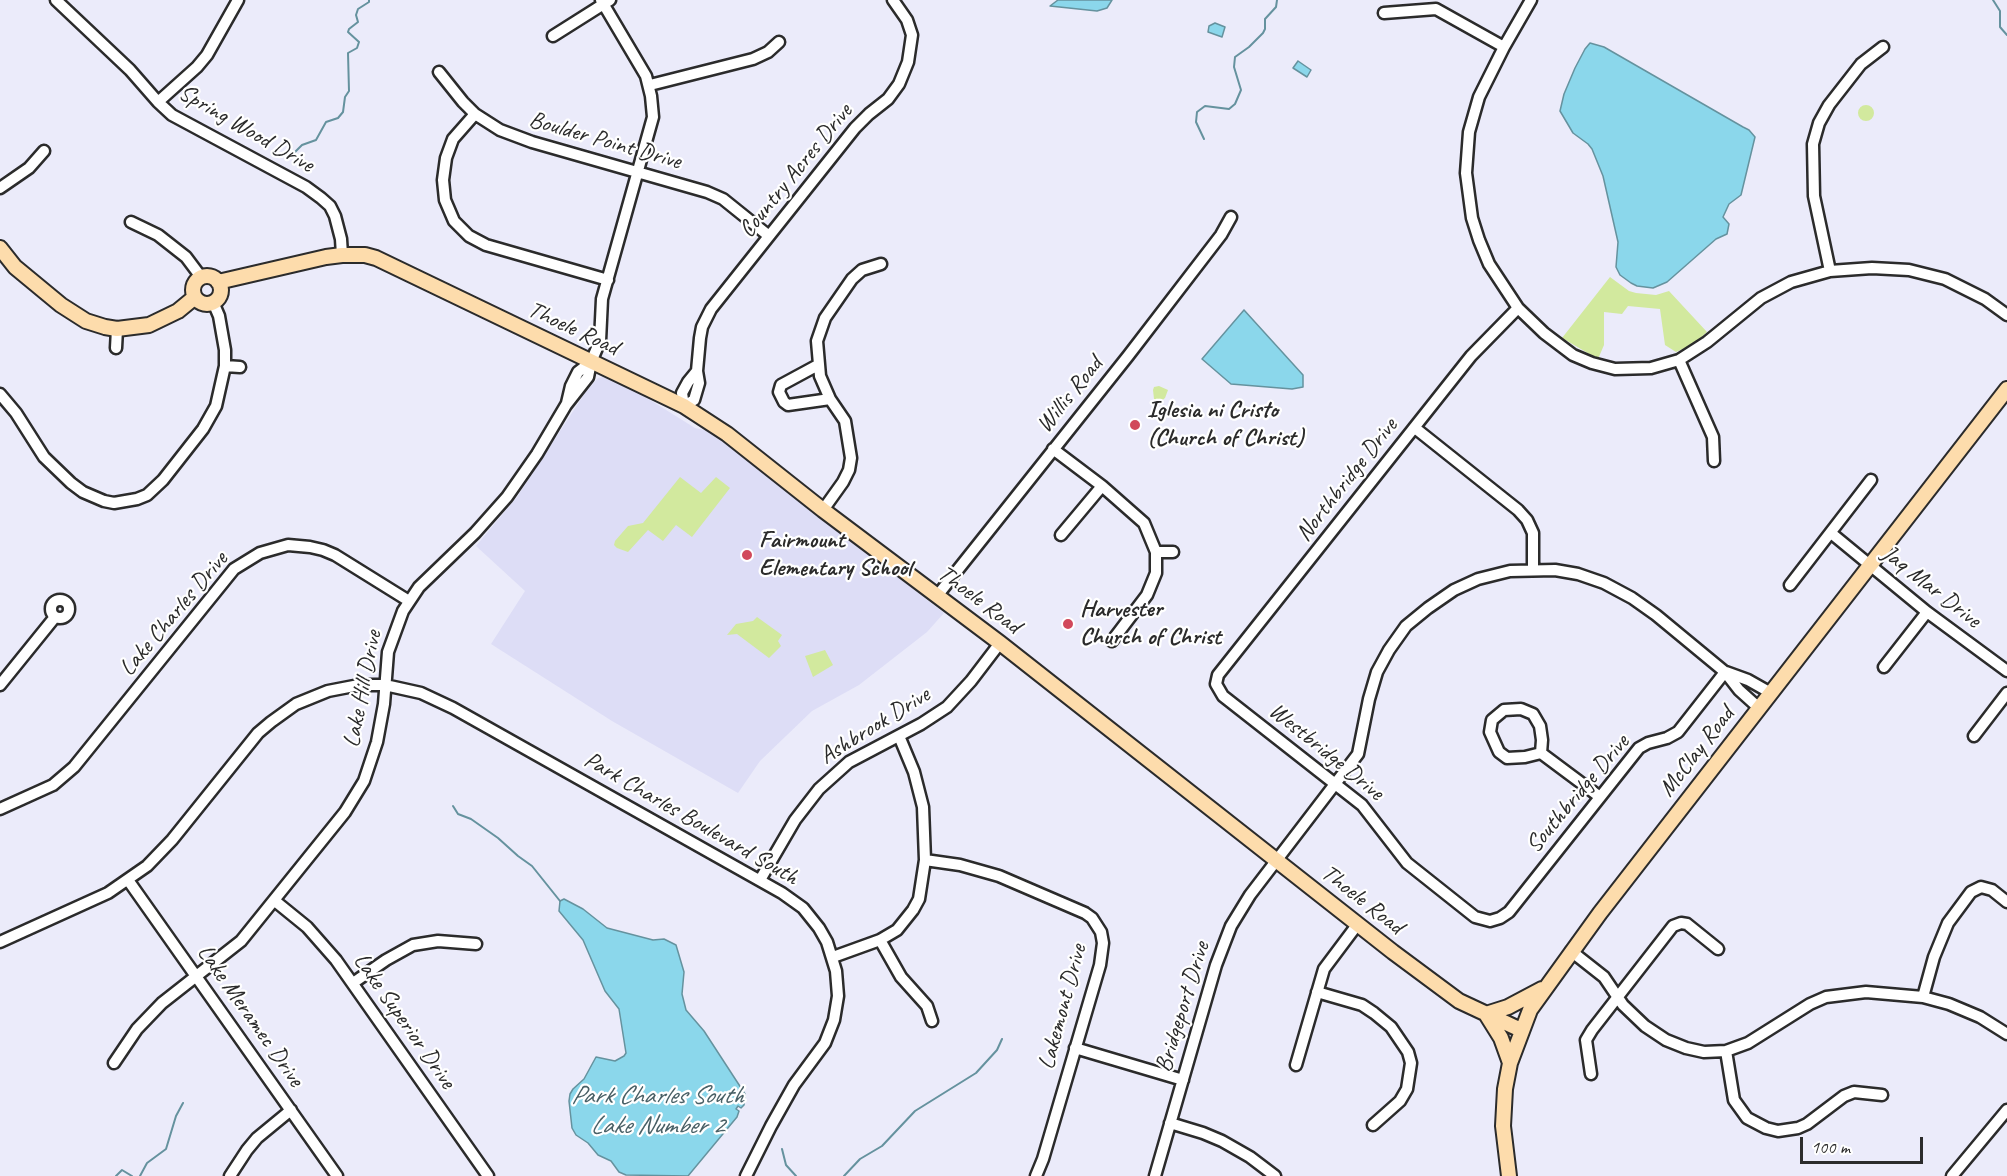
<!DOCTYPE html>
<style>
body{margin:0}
#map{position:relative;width:2007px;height:1176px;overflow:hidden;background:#ebebfa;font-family:Caveat,sans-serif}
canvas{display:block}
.scale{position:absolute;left:1800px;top:1137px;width:123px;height:27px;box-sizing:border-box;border:3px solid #2b2b2b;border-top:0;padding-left:8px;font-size:18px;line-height:21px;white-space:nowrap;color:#2b2b2b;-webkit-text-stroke:4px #fff;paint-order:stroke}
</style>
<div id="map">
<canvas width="2007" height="1176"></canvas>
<div class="scale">100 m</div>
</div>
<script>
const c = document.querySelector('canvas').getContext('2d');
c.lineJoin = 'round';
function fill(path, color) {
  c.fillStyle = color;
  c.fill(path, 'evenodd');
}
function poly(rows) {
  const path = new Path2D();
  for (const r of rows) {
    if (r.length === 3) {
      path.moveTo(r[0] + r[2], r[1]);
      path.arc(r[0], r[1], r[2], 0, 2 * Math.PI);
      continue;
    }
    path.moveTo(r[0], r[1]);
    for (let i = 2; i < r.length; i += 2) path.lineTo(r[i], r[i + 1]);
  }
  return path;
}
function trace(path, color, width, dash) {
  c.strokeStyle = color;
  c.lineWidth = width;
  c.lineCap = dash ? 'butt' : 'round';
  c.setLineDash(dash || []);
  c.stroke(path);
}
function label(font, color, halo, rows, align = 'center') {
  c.font = font + ' Caveat,sans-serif';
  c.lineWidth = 4.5;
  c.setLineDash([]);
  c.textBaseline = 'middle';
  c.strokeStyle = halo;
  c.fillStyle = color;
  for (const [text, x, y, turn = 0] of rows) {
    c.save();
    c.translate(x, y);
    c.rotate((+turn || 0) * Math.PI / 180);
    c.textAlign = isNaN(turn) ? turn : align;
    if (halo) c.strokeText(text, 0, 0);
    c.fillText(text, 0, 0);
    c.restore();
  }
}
const built = poly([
 [603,377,634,390,695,428,709,431,944,613,927,632,859,685,812,711,760,761,738,793,612,721,491,644,525,591,476,546,517,497,585,393,598,378]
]);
const green = poly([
 [1866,113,8],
 [1610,277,1629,291,1636,293,1656,295,1669,291,1707,332,1694,344,1676,352,1665,345,1660,309,1628,306,1622,314,1604,312,1604,345,1598,359,1562,338],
 [1159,386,1168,390,1165,398,1160,402,1154,399,1153,390,1154,387],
 [680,477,701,493,716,477,730,488,692,537,676,525,663,541,648,530,628,552,617,548,614,545,615,541,628,526,643,523],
 [757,617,782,635,778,641,781,646,769,658,737,634,727,635,736,624,753,621],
 [825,650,833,665,813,677,805,656]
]);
const water = poly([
 [1058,0,1112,0,1107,8,1097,11,1050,6,1058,0],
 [1215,23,1225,27,1222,37,1208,32,1209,26,1215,23],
 [1590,43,1604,47,1743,127,1749,130,1755,137,1741,195,1729,204,1723,217,1729,224,1727,234,1716,239,1667,282,1653,288,1637,286,1631,283,1620,275,1616,267,1618,242,1603,176,1592,149,1588,144,1573,133,1560,111,1564,94,1575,68,1585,49,1590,43],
 [1298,61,1311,70,1307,77,1293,68,1298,61],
 [1244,310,1303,375,1303,387,1292,389,1231,384,1202,359,1244,310],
 [564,899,583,909,607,928,653,940,664,939,676,945,684,972,682,994,686,1010,704,1031,745,1094,744,1105,741,1108,738,1106,736,1109,739,1111,737,1117,688,1176,626,1175,619,1172,611,1161,598,1155,588,1143,576,1135,572,1128,569,1101,570,1094,573,1089,584,1079,596,1057,615,1061,624,1056,626,1053,619,1009,605,991,583,940,559,911,560,901,564,899]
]);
const stream = poly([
 [1993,0,2000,11,2000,27,2007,35],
 [1204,139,1196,122,1197,112,1205,106,1229,109,1235,104,1241,90,1234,67,1235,57,1249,47,1263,33,1265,29,1265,19,1276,7,1277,0],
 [289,158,302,145,316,140,326,122,338,118,343,112,345,97,349,91,348,53,357,48,359,42,348,32,349,29,358,22,356,15,358,9,369,2,369,0],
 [453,806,458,814,471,819,498,838,518,856,532,866,560,901],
 [782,1149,786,1165,796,1176],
 [116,1176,122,1170,132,1176],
 [140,1176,147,1163,166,1149,176,1116,183,1103],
 [844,1176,860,1159,882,1146,915,1111,976,1073,997,1050,1002,1039]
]);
const minor = poly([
 [56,0,130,70,158,102,172,115,306,187,321,198,330,206,335,216,341,239,342,255],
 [1531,0,1504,47,1479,97,1469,132,1466,173,1472,218,1479,240,1489,264,1518,308,1544,333,1573,355,1592,363,1615,369,1651,368,1679,360,1707,342,1761,298,1791,282,1830,271,1872,268,1909,270,1945,279,1985,299,2007,315],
 [1384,13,1436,9,1504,47],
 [553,36,610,0],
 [439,72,463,102,475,114,500,130,532,142,707,192,723,199,769,236],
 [650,85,753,59,768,52,779,42],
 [158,102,197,67,207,55,238,0],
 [475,114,453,139,446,158,443,180,445,200,454,221,469,236,486,245,608,280],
 [0,188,29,168,44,151],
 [131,222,158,235,186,257,201,277],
 [1830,271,1814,196,1813,144,1819,123,1829,105,1861,64,1883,47],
 [1518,308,1471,356,1218,675,1216,684,1223,696,1362,805,1407,863,1475,917,1490,921,1500,918,1509,912,1639,748,1648,743,1667,738,1678,732,1725,672],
 [116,348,117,329],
 [1679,360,1713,437,1714,461],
 [818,365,781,385,779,392,784,402,788,405,830,399],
 [225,366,240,367],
 [697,371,688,382,682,393,684,406,694,400,699,383,697,371,700,338,702,327,711,309,855,128,869,114,888,99,899,84,908,62,912,35,907,20,893,0],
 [0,394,16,413,44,457,71,483,83,492,104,501,114,503,137,499,147,495,163,480,203,429,216,406,225,366,225,350,219,316,213,302],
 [567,403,571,386,578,372,591,362,600,341,602,299,653,117,651,96,646,76,601,0],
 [1415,428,1518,510,1527,520,1533,533,1533,569],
 [1053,449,1102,486,1144,523,1156,552,1156,573,1147,595,1112,641],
 [823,510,843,482,849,470,851,458,845,421,830,399,820,376,817,341,825,318,852,279,862,270,881,264],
 [1831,533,1927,612,2007,671],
 [1061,535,1102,486],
 [1156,552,1173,552],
 [1790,585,1871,480],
 [937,596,1128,356,1221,235,1231,217],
 [60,609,9],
 [1884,667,1927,612],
 [1726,672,1748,680,1771,693],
 [0,685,55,617],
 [1974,736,2007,693],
 [1541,753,1542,740,1540,726,1533,714,1521,709,1504,710,1492,720,1490,732,1499,752,1507,758,1525,757,1541,753,1600,797],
 [0,809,53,785,74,767,234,569,260,553,288,545,310,547,323,550,335,555,409,601],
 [925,860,960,865,999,876,1085,913,1092,918,1101,932,1103,943,1100,965,1043,1159,1036,1176],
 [128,880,337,1176],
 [760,880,795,820,819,789,849,762,921,724,947,707,971,681,1000,643],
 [275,901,307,927,336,960,488,1176],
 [880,940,901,977,927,1006,932,1021],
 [0,942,108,893,147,866,172,840,258,733,271,722,296,704,328,691,359,685,385,685,421,693,453,708,782,893,803,908,819,928,827,942,836,971,838,996,834,1020,825,1043,794,1085,771,1126,746,1176],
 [1571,951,1604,977,1623,1005,1645,1026,1666,1040,1686,1048,1704,1052,1726,1051,1748,1043,1810,1004,1826,997,1866,992,1923,997,1949,1004,1980,1017,2007,1034],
 [833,957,880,940,897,930,913,910,919,899,925,860,923,807,914,772,899,736],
 [353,983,386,960,413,945,438,941,476,944],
 [1317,992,1362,1005,1374,1013,1391,1027,1408,1052,1411,1063,1407,1089,1400,1101,1373,1125],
 [1923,997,1934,957,1948,923,1971,892,1981,887,1992,890,2007,902],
 [1075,1048,1183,1080],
 [1726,1051,1734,1100,1747,1118,1766,1128,1778,1131,1798,1128,1807,1124,1844,1096,1854,1092,1882,1095],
 [114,1063,137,1029,162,1003,241,941,345,812,364,781,377,742,384,704,388,652,403,611,419,587,475,533,507,497,537,454,566,405,588,377,591,362],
 [1296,1065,1324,969,1357,925],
 [1591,1074,1586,1040,1592,1030,1673,926,1681,923,1687,924,1718,949],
 [1170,1123,1203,1133,1222,1141,1250,1157,1275,1176],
 [230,1176,247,1150,257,1138,291,1110],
 [1155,1176,1216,965,1231,926,1250,895,1358,754,1369,699,1377,672,1389,650,1406,626,1428,608,1454,590,1478,579,1510,571,1555,570,1578,574,1604,583,1632,598,1656,615,1725,672,1739,690,1759,708],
 [1952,1176,2007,1110]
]);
const major = poly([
 [0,248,15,267,61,305,86,321,105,327,117,329,149,325,178,311,195,297],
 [207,290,14],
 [218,282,326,257,342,255,365,255,376,258,684,406,727,434,823,510,1000,643,1393,952,1459,1001,1521,1030],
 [1486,1014,1508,1007,1542,989],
 [1486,1014,1501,1038,1510,1063],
 [1509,1176,1503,1126,1505,1089,1510,1063,1530,1010,1600,913,2007,389]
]);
const markers = [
 [1135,425,6,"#d1495b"],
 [747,555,6,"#d1495b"],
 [1068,624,6,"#d1495b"]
];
const streetNames = [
 ["Spring Wood Drive",246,129,30],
 ["Boulder Point Drive",605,141,16],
 ["Country Acres Drive",796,171,-51],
 ["Thoele Road",573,329,25],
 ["Willis Road",1070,395,-51],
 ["Northbridge Drive",1347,480,-52],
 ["Jaq Mar Drive",1931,587,38],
 ["Thoele Road",979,600,37],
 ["Lake Charles Drive",174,614,-50],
 ["Lake Hill Drive",363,689,-79],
 ["Ashbrook Drive",875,726,-32],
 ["Westbridge Drive",1326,752,39],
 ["McClay Road",1697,752,-52],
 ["Southbridge Drive",1578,794,-50],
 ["Park Charles Boulevard South",691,819,30],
 ["Thoele Road",1362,900,38],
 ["Lakemont Drive",1063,1007,-75],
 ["Bridgeport Drive",1183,1007,-73],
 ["Lake Meramec Drive",250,1016,55],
 ["Lake Superior Drive",404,1021,55]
];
const poiNames = [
 ["Iglesia ni Cristo",1147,411],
 ["(Church of Christ)",1147,439],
 ["Fairmount",759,541],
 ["Elementary School",759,569],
 ["Harvester",1080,610],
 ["Church of Christ",1080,638]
];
const waterNames = [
 ["Park Charles South",657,1096],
 ["Lake Number 2",657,1126]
];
fill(built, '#ddddf6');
fill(green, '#d2e99e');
fill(water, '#8bd7eb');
trace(water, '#65929e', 1.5);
trace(stream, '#65929e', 2);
trace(minor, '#2b2b2b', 15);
trace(major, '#2b2b2b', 18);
trace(minor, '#fff', 10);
trace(major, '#fddcac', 14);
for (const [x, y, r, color] of markers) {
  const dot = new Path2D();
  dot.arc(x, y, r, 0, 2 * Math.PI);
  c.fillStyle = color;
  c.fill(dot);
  trace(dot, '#fff', 2);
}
label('24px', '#2b2b2b', '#fff', streetNames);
label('bold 24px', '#2b2b2b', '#fff', poiNames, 'left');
label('italic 26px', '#485f65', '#fff', waterNames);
</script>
